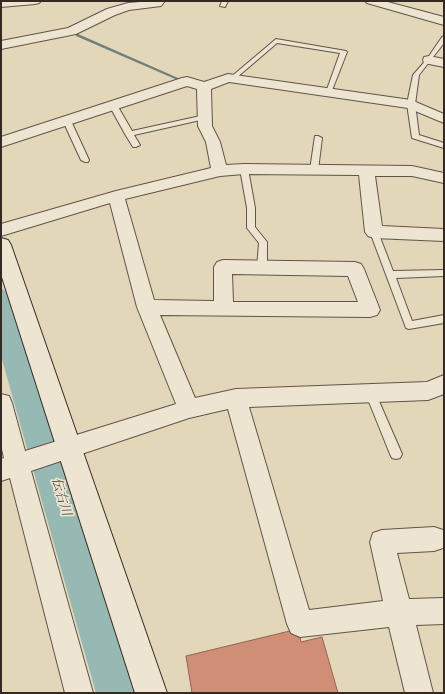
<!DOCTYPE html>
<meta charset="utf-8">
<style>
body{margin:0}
#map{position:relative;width:445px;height:694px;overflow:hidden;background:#e3d7ba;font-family:Vollkorn,serif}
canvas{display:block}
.frame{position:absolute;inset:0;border:2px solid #362922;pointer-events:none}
</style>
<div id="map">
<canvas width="445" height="694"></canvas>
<div class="frame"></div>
</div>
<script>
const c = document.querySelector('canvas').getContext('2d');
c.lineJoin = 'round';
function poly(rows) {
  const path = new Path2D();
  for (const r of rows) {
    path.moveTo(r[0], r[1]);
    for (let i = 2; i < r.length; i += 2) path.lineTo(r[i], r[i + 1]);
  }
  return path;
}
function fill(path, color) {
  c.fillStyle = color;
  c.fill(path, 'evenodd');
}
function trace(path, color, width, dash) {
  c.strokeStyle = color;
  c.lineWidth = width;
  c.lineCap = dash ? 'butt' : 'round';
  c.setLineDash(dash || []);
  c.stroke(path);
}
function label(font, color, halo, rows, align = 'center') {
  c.font = font + ' Vollkorn,"Noto Serif JP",serif';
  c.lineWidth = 3.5;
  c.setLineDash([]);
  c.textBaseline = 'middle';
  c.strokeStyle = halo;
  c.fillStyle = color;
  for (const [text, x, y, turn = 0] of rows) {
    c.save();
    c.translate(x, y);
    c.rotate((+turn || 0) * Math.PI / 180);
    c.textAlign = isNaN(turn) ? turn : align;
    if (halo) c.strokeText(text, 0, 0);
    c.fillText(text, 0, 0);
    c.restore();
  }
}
const stream = poly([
 [76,34,78,34,185,81,182,82,76,36,76,34]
]);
const river = poly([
 [1,289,12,292,17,301,142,693,96,693,1,356,1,289]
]);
const building = poly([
 [298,629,301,642,322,637,338,693,192,693,186,656,298,629]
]);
const lane = poly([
 [222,1,228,1,225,7,220,6,222,1],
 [444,36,444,43,419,75,415,104,419,135,444,143,444,148,412,138,407,104,413,75,427,59,442,37,444,36],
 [276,39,346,51,347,52,331,93,326,92,340,53,277,43,235,79,231,79,231,77,276,39],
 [113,103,117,105,132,131,205,115,209,117,205,119,134,135,140,145,136,147,133,147,125,134,109,105,113,103],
 [64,119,70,119,71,121,89,160,88,162,85,162,81,160,63,121,64,119],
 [315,136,318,136,322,138,318,170,314,173,310,170,315,136],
 [244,166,248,169,255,208,255,227,267,242,267,268,262,271,257,268,259,243,247,228,247,208,240,169,244,166],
 [374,229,378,232,393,271,444,270,444,276,396,278,412,321,444,315,444,323,409,329,406,328,370,232,374,229],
 [370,387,374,389,375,392,402,454,400,458,396,459,392,458,390,454,365,392,366,389,370,387]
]);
const street = poly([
 [1,1,41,1,39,3,35,4,1,7,1,1],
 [152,1,165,1,161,6,129,10,115,15,76,34,1,49,1,41,68,28,107,9,128,3,152,1],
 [365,1,384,1,444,17,444,25,367,3,365,1],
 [429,56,444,59,444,67,424,63,423,60,424,57,429,56],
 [228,74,411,100,444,114,444,123,408,108,229,82,211,89,212,126,220,142,226,165,244,164,412,166,444,173,444,183,412,176,375,176,382,226,444,229,444,241,374,238,368,236,365,232,359,175,244,174,220,176,125,199,154,300,214,301,214,267,217,262,223,260,355,262,361,264,364,269,380,310,377,315,370,317,160,315,195,398,236,389,427,382,444,375,444,394,428,400,249,407,309,610,383,601,370,542,373,533,382,530,434,527,443,530,444,533,443,548,434,551,397,553,409,599,444,598,444,624,416,625,433,693,405,693,389,627,300,637,291,633,287,624,228,409,189,418,31,471,93,693,65,693,10,478,1,481,1,459,4,458,1,445,1,394,9,396,12,403,25,451,176,404,137,307,110,203,1,236,1,224,116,191,211,168,206,142,198,126,197,89,187,86,1,147,1,137,182,78,187,77,204,82,228,74],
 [232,274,348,276,358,302,233,302,232,274]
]);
const secondary = poly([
 [1,238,8,240,11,245,167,693,135,693,1,274,1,238]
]);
const waterNames = [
 ["伝右川",60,497,73]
];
fill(stream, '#707f7a');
fill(river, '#96b9b4');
fill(building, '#d08e76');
trace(building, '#926353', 1);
trace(lane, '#615448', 2);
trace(street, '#615448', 2);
trace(secondary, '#362922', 2);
fill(lane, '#ede5d2');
fill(street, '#ede5d2');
fill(secondary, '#ede5d2');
label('italic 13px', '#4e4d46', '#ede5d2', waterNames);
</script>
